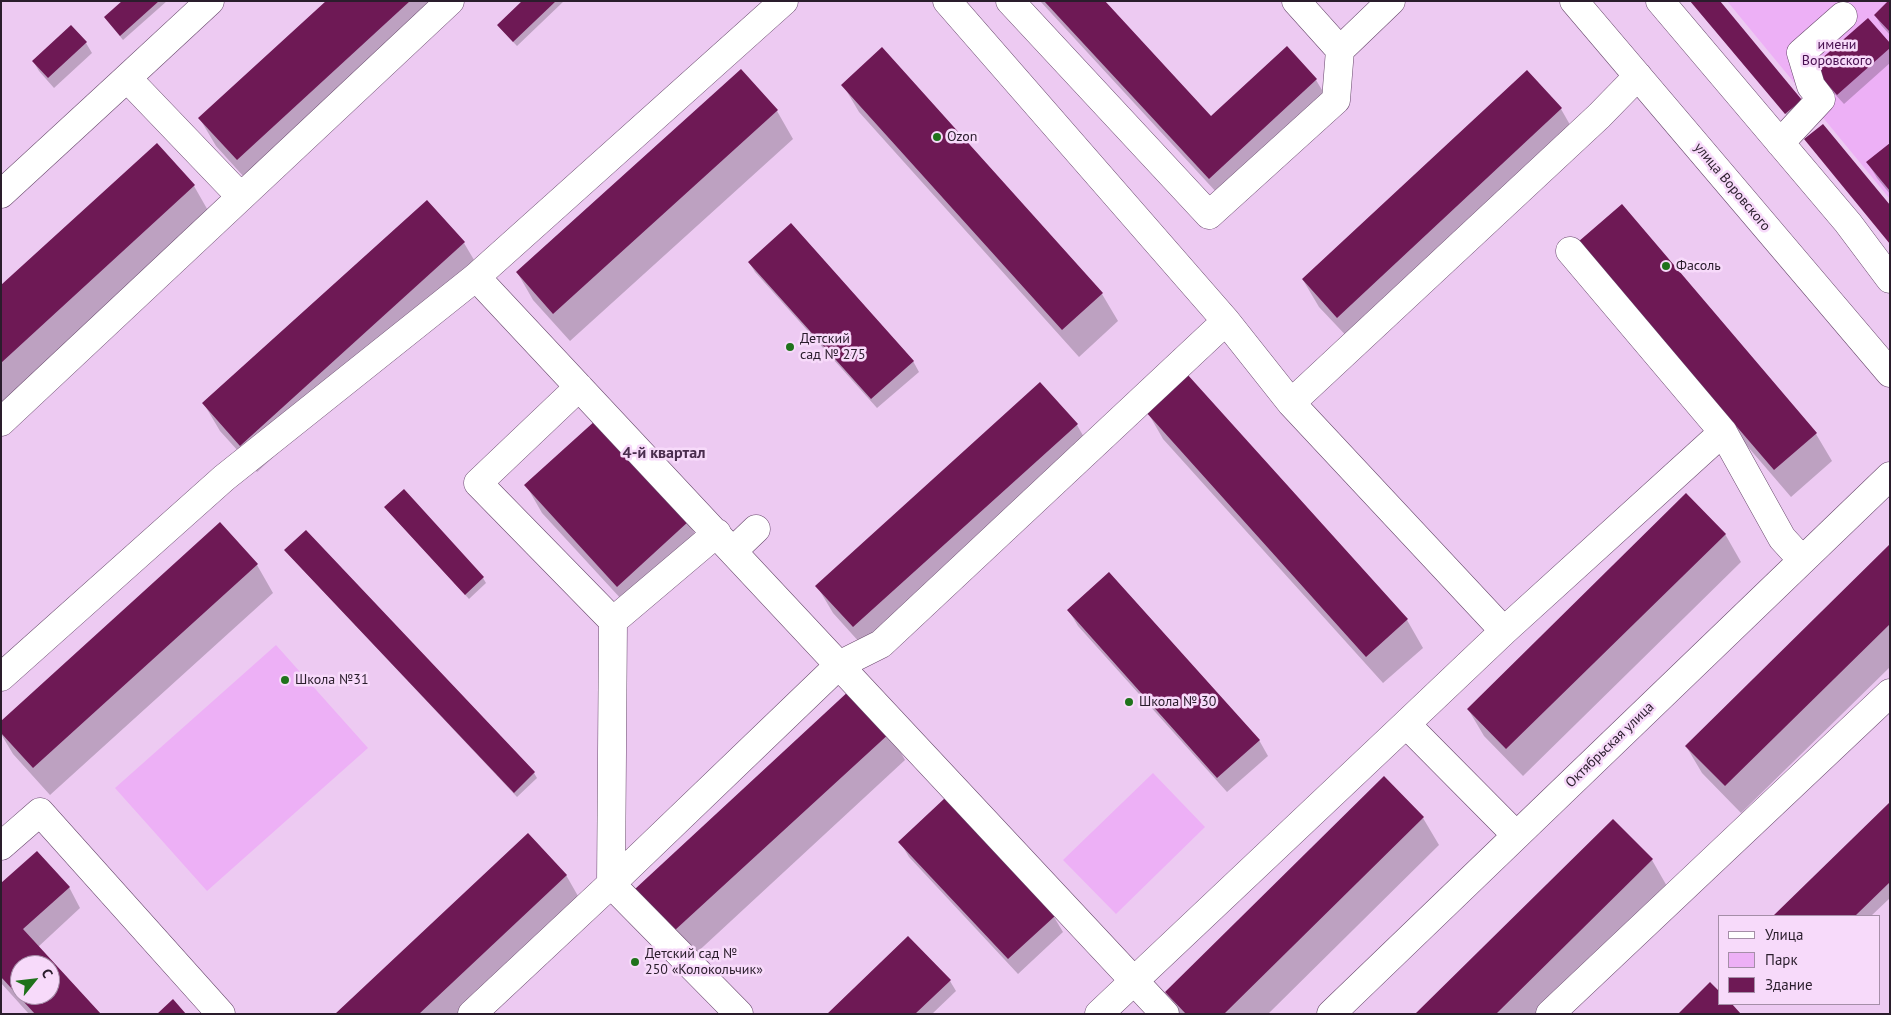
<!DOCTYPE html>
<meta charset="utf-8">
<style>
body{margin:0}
#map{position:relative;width:1891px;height:1015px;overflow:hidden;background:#edcaf2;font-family:"PT Sans",sans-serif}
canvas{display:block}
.frame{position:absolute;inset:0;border:2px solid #2a1d2c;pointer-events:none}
.legend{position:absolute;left:1718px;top:915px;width:162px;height:90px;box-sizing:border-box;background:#f7dafa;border:1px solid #a58ea8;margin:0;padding:6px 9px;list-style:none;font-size:15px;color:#2a1d2c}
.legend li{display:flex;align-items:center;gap:10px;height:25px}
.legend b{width:25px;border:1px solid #a58ea8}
.north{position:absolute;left:10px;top:955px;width:50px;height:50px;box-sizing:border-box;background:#f7dafa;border:1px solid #a58ea8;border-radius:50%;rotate:61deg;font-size:14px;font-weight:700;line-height:20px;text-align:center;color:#2a1d2c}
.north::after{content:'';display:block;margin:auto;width:18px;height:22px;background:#1f721b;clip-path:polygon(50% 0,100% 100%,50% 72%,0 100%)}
</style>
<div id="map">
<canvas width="1891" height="1015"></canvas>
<div class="frame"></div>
<ul class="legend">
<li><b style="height:6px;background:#fff"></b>Улица</li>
<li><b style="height:14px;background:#edb0f6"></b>Парк</li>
<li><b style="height:14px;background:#6e1955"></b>Здание</li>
</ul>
<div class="north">С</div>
</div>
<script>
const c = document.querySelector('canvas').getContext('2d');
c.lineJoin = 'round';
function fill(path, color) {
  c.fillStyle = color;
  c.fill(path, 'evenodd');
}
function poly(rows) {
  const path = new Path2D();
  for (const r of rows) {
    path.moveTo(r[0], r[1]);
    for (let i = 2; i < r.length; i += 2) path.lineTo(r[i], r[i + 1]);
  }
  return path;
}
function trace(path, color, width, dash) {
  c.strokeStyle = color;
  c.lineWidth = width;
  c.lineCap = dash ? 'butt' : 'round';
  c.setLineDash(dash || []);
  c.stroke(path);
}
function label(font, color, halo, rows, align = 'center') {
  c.font = font + ' "PT Sans",sans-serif';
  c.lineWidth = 5;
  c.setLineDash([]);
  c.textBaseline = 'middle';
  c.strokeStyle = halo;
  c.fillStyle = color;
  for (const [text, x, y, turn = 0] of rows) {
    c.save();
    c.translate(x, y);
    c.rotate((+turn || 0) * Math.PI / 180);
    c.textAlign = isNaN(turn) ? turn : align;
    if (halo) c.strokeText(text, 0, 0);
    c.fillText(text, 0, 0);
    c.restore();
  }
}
const green = poly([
 [1727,1,1890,1,1890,199],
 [276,645,368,748,207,891,115,788],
 [1153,773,1205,827,1116,914,1063,860]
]);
const shadow = poly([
 [124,1,167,1,123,40,105,18],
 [328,1,456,1,253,187,216,146,200,119],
 [524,1,564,1,517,46,498,26],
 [1040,1,1104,1,1211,118,1316,80,1325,95,1218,194],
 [1690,1,1801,100,1789,118],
 [1890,2,1890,35,1881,25,1875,15],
 [86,43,92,53,54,88,39,71,33,61],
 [1890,45,1890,63,1844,104,1820,78],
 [882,49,1102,294,1118,321,1079,357,859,112,843,85],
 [741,70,777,111,793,139,570,341,533,300,517,272],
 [1527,72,1561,109,1577,137,1354,344,1319,307,1303,280],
 [1890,144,1890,194,1877,178,1868,163],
 [157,145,194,186,210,214,1,405,1,287],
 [464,243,480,270,257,472,220,431,204,404],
 [749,262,913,361,919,372,877,408,755,272],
 [1596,270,1816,434,1832,461,1791,497],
 [1040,384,1077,425,1093,453,870,654,833,613,817,586],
 [1147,411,1407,620,1423,648,1383,683,1163,439],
 [526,485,688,522,704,549,634,613,542,513],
 [404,490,483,578,486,583,469,599,389,512],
 [220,524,257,565,273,593,50,795,13,754,1,734,1,722],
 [306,531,534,773,537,778,517,797,289,555,286,550],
 [1725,534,1741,562,1523,776,1484,736,1468,709],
 [1890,545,1890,667,1741,813,1702,773,1686,746],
 [1069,611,1259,740,1268,756,1227,792,1078,626],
 [890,732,905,760,691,958,637,889],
 [1890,803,1890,898,1871,916,1774,916],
 [1423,818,1439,845,1268,1014,1179,1014,1167,992],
 [1613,820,1652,860,1668,888,1540,1014,1417,1014],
 [900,842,1054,917,1063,932,1018,974,909,857],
 [566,875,582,903,464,1014,337,1014],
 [1,885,69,887,80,908,38,947,99,1014,29,1014,1,983],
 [20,965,50,965,50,995,20,995],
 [950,981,956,991,932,1014,829,1014]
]);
const building = poly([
 [122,1,159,1,120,36,104,17],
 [326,1,410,1,237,160,198,118],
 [522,1,556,1,513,42,497,25],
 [1044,1,1105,1,1211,116,1287,46,1317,79,1209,179],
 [1690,1,1720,1,1802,100,1785,114],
 [1888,1,1890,1,1890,32,1874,15],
 [1868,18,1890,43,1890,48,1837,95,1812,67],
 [71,25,87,42,48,78,32,61],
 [882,47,1103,293,1062,330,841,85],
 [741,69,778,110,553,314,516,272],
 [1527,70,1562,108,1337,318,1302,279],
 [1823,124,1890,205,1890,244,1804,139],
 [157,143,195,185,1,363,1,285],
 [1890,143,1890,191,1866,162],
 [427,200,465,242,240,446,202,403],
 [1622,204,1817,433,1774,470,1578,242],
 [791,223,914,361,871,399,748,262],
 [1187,374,1408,619,1366,657,1145,411],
 [1040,382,1078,424,853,627,815,586],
 [596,420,689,521,617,587,524,485],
 [404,489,484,577,465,595,384,507],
 [1686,493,1726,534,1506,749,1467,709],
 [220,522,258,564,33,768,1,733,1,721],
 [306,530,535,772,514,793,284,550],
 [1890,544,1890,624,1725,786,1685,746],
 [1109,572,1260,740,1217,778,1067,610],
 [851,689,891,732,674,931,635,889],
 [1384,776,1424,817,1224,1014,1186,1014,1165,992],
 [945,798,1055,916,1008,959,898,842],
 [1890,802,1890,882,1855,916,1773,916],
 [1613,819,1653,859,1496,1014,1415,1014],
 [528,833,567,875,419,1014,335,1014],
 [37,851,70,887,23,929,101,1014,35,1014,1,977,1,883],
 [20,965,50,965,50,995,20,995],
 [908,936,951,980,915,1014,827,1014],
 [1710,982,1720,992,1720,1004,1732,1004,1741,1014,1678,1014],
 [173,999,186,1014,157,1014]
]);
const minor = poly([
 [210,1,127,78,241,197],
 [947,1,1226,321,1291,403,1504,631],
 [1010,1,1209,215,1336,100,1340,50,1391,1],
 [1296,1,1340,50],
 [1574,1,1890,373],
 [1660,1,1848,223,1890,279],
 [1780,143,1821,99,1811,86,1801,53,1843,16],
 [1,194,127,78],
 [1570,251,1723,432,1782,538,1802,560],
 [476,277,1165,1014],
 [579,387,478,483,613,621,717,533],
 [1291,403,1599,116,1638,76],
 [1,422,450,1],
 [733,551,756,529],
 [613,621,611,884,739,1014],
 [1,677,224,478,476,277,784,1],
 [1516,835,1406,724,1504,631,1723,432],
 [1,846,40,812,221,1014],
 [472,1014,611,884,839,665,881,644,1226,321],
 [1099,1014,1406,724],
 [1331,1014,1890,476],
 [1550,1014,1890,693]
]);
const markers = [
 [937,137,5,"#1f721b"],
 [1666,266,5,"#1f721b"],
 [790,347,5,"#1f721b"],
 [285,680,5,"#1f721b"],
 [1129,702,5,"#1f721b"],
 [635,962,5,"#1f721b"]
];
const parkNames = [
 ["имени",1837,45],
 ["Воровского",1837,61]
];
const poiNames = [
 ["Ozon",947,137],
 ["Фасоль",1676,266],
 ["Детский",800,339],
 ["сад № 275",800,355],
 ["Школа №31",295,680],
 ["Школа № 30",1139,702],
 ["Детский сад №",645,954],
 ["250 «Колокольчик»",645,970]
];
const streetNames = [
 ["улица Воровского",1732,187,50],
 ["Октябрьская улица",1610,745,-44]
];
const quarterNames = [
 ["4-й квартал",664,453]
];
fill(green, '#edb0f6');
fill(shadow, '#0003');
fill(building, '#6e1955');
trace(minor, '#68496c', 29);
trace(minor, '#fff', 28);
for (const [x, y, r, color] of markers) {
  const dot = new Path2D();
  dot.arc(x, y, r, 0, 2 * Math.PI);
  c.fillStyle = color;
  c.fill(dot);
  trace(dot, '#f7dafa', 2);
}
label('14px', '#470f4f', '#f7dafa', parkNames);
label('14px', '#2a1d2c', '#f7dafa', poiNames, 'left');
label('14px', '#2a1d2c', '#f7dafa', streetNames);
label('bold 16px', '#4a2d4e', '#f7dafa', quarterNames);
</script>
